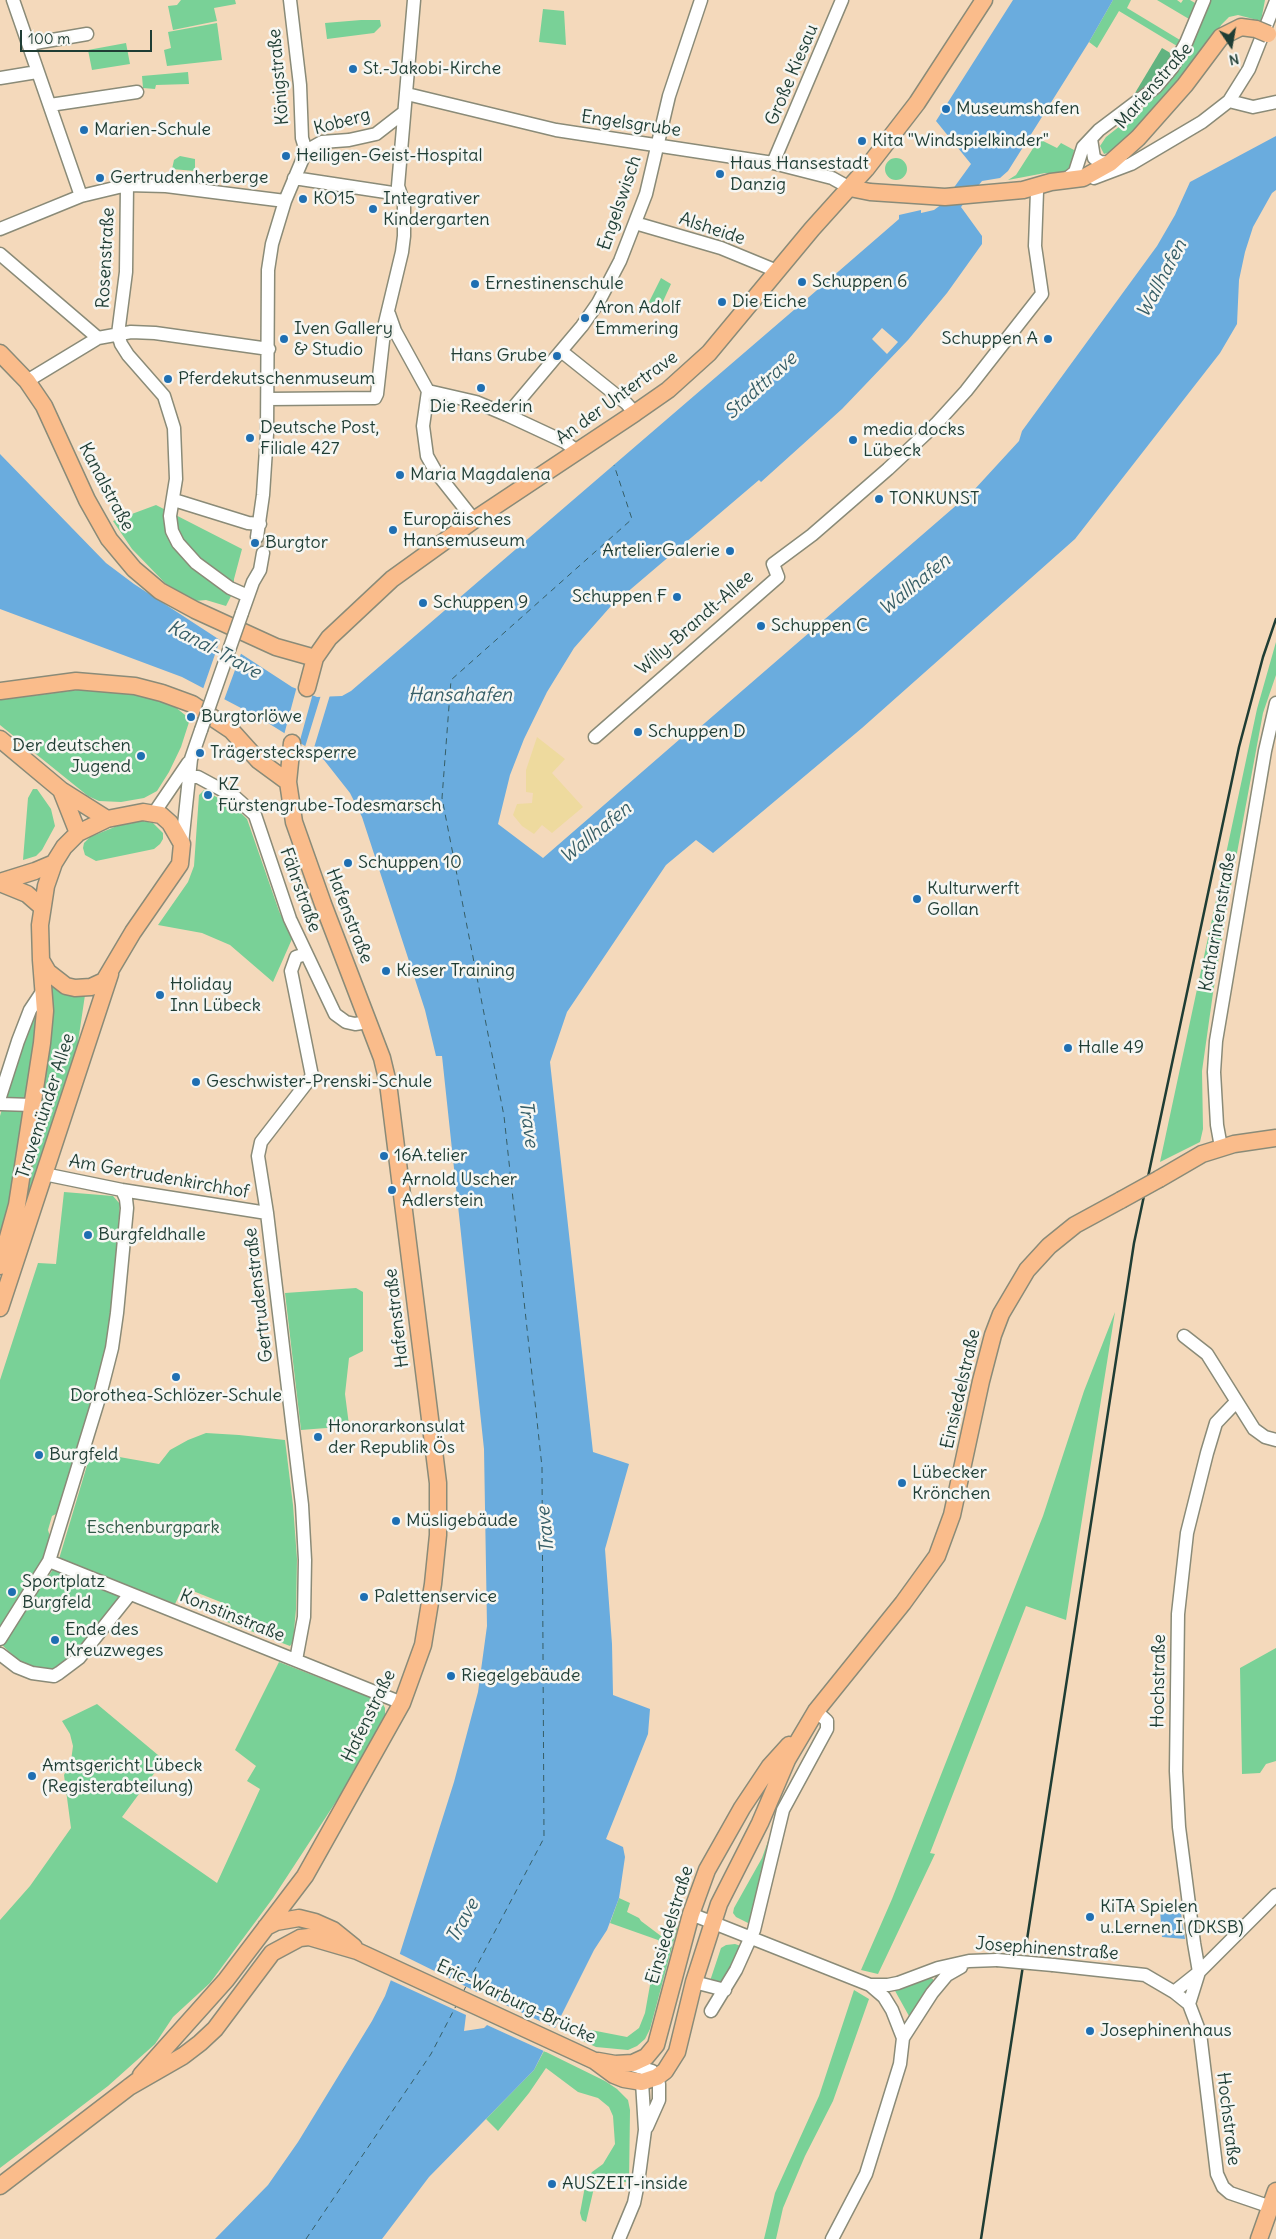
<!DOCTYPE html>
<meta charset="utf-8">
<style>
body{margin:0}
#map{position:relative;width:1276px;height:2239px;overflow:hidden;background:#f4d9bb;font-family:Delius,sans-serif}
canvas{display:block}
.north{position:absolute;left:1206px;top:20px;width:50px;height:50px;-webkit-text-stroke:4px #f6f6f2;paint-order:stroke;rotate:168deg;font-size:14px;font-weight:700;line-height:20px;text-align:center;color:#1f3d34}
.north::after{content:'';display:block;margin:auto;width:18px;height:22px;background:#1f3d34;clip-path:polygon(50% 0,100% 100%,50% 72%,0 100%)}
.scale{position:absolute;left:20px;top:30px;width:132px;height:22px;box-sizing:border-box;border:2px solid #1f3d34;border-top:0;padding-left:6px;font-size:15px;line-height:18px;white-space:nowrap;color:#1f3d34;-webkit-text-stroke:4px #f6f6f2;paint-order:stroke}
</style>
<div id="map">
<canvas width="1276" height="2239"></canvas>
<div class="north">N</div>
<div class="scale">100 m</div>
</div>
<script>
const c = document.querySelector('canvas').getContext('2d');
c.lineJoin = 'round';
function fill(path, color) {
  c.fillStyle = color;
  c.fill(path, 'evenodd');
}
function poly(rows) {
  const path = new Path2D();
  for (const r of rows) {
    if (r.length === 3) {
      path.moveTo(r[0] + r[2], r[1]);
      path.arc(r[0], r[1], r[2], 0, 2 * Math.PI);
      continue;
    }
    path.moveTo(r[0], r[1]);
    for (let i = 2; i < r.length; i += 2) path.lineTo(r[i], r[i + 1]);
  }
  return path;
}
function trace(path, color, width, dash) {
  c.strokeStyle = color;
  c.lineWidth = width;
  c.lineCap = dash ? 'butt' : 'round';
  c.setLineDash(dash || []);
  c.stroke(path);
}
function label(font, color, halo, rows, align = 'center') {
  c.font = font + ' Delius,sans-serif';
  c.lineWidth = 5;
  c.setLineDash([]);
  c.textBaseline = 'middle';
  c.strokeStyle = halo;
  c.fillStyle = color;
  for (const [text, x, y, turn = 0] of rows) {
    c.save();
    c.translate(x, y);
    c.rotate((+turn || 0) * Math.PI / 180);
    c.textAlign = isNaN(turn) ? turn : align;
    if (halo) c.strokeText(text, 0, 0);
    c.fillText(text, 0, 0);
    c.restore();
  }
}
const green = poly([
 [181,0,235,0,236,4,214,8,217,21,173,30,168,6,177,5],
 [1113,0,1131,0,1127,8,1180,40,1177,46,1119,11,1097,48,1089,42],
 [1157,0,1177,0,1181,3,1183,0,1190,0,1195,3,1189,19],
 [1210,0,1265,0,1261,21,1238,15,1229,17,1222,24,1180,79,1124,142,1110,152,1104,154,1100,146,1106,137,1144,107,1159,92,1186,55],
 [543,9,564,11,566,45,539,42],
 [361,20,380,20,381,26,374,33,327,39,325,23],
 [217,23,222,60,167,66,164,50,171,48,168,32],
 [126,43,130,64,92,70,88,50],
 [188,72,189,84,156,85,155,89,143,88,142,76],
 [1039,139,1057,148,1061,143,1074,150,1072,165,1063,173,1045,173,1008,180,1016,175],
 [180,156,195,159,195,171,172,169,174,160],
 [896,169,11],
 [661,278,671,284,660,308,649,302],
 [156,505,242,549,234,579,234,590,226,606,206,600,195,601,166,584,132,549,113,521],
 [1276,642,1276,675,1263,713,1229,896,1213,993,1202,1071,1203,1129,1200,1142,1160,1162,1257,709],
 [77,690,105,690,134,694,174,706,190,719,181,747,169,772,157,791,144,798,121,802,99,801,88,796,0,725,0,700],
 [33,789,37,789,51,809,55,826,42,850,36,856,23,860,28,798],
 [204,790,236,808,247,819,279,911,292,939,273,982,230,945,202,933,158,925,188,882,194,866,199,795],
 [143,821,153,823,163,833,163,839,160,844,154,849,96,861,85,855,83,848,84,843,90,837,117,826],
 [48,981,52,986,70,993,85,995,74,1069,26,1207,50,1012],
 [37,1008,35,1050,24,1125,0,1251,0,1116,22,1039],
 [64,1192,113,1196,120,1204,110,1325,94,1402,58,1513,52,1516,48,1530,51,1540,48,1554,0,1631,0,1380,38,1263,56,1264],
 [356,1288,363,1292,363,1351,349,1358,345,1394,349,1425,352,1426,301,1430,285,1293],
 [1115,1312,1066,1620,1026,1606,930,1853,935,1854,878,1974,861,1970,892,1899,1043,1516,1084,1391],
 [206,1433,239,1435,285,1440,293,1505,297,1559,296,1609,293,1642,290,1646,222,1620,228,1605,183,1587,175,1604,59,1559,91,1452,159,1464,170,1450,188,1440],
 [54,1568,123,1598,79,1657,54,1673,28,1669,2,1645],
 [1276,1648,1276,1761,1266,1764,1260,1773,1242,1774,1240,1668],
 [279,1662,382,1702,385,1708,385,1719,339,1797,273,1898,210,1983,173,2017,155,2044,108,2086,0,2168,0,1920,30,1886,71,1828,64,1775,71,1761,73,1746,70,1734,62,1721,97,1704,164,1760,122,1817,217,1883,260,1789,247,1781,256,1766,235,1750],
 [776,1819,754,1926,736,1917,733,1913,734,1908,762,1858],
 [619,1898,630,1903,627,1912,639,1918,641,1921,661,1936,671,1936,672,1923,678,1925,650,2029,645,2039,637,2046,628,2050,596,2047,583,2041,587,2032,591,2030,627,2037,639,2028,645,2013,650,1985,649,1969,659,1965,660,1948,658,1940,610,1923],
 [735,1944,744,1947,723,1983,710,1981,721,1948,726,1945],
 [929,1977,933,1979,933,1983,909,2016,894,1989],
 [854,1990,869,1999,833,2101,805,2156,783,2208,776,2239,764,2239,775,2193,819,2096],
 [544,2051,605,2081,617,2089,628,2100,630,2110,629,2183,597,2175,586,2222,582,2220,580,2213,586,2181,592,2172,603,2164,615,2144,613,2116,609,2107,598,2098,578,2092,546,2068,529,2093,498,2131,486,2119,534,2070]
]);
const forest = poly([
 [1162,48,1172,54,1160,73,1137,97,1135,93]
]);
const sand = poly([
 [537,737,565,759,552,773,583,807,552,833,542,825,534,834,522,826,513,815,517,804,532,803,533,793,526,792,526,770]
]);
const water = poly([
 [1013,0,1113,0,1089,42,1008,171,1000,178,982,181,961,207,982,236,982,244,947,293,908,340,842,409,761,482,759,480,611,606,574,648,547,692,524,739,510,775,498,824,543,858,688,732,691,735,974,490,1019,441,1022,431,1157,246,1175,215,1190,182,1276,136,1276,190,1272,193,1253,227,1245,252,1239,280,1237,324,1220,353,1075,539,862,728,713,853,696,840,666,865,567,1012,550,1062,593,1452,629,1464,605,1549,612,1644,613,1695,650,1709,648,1734,606,1839,623,1847,625,1857,619,1898,607,1930,594,1950,534,2070,429,2177,382,2239,215,2239,268,2185,298,2142,372,2021,385,1996,395,1969,454,1782,478,1692,487,1626,484,1449,442,1056,436,1056,425,1010,362,817,350,793,324,760,313,751,260,718,182,677,0,609,0,454,106,563,134,584,292,687,317,697,342,696,351,691,809,297,899,219,899,215,921,210,921,213,934,210,942,204,971,164,936,121],
 [1160,1910,1181,1913,1185,1939,1162,1937]
]);
const pier = poly([
 [882,328,898,342,887,354,872,339],
 [221,637,242,651,224,700,203,689],
 [297,686,313,693,299,744,284,735],
 [321,695,330,695,313,751,305,747],
 [398,1953,477,1992,484,1982,497,2001,557,2029,546,2052,487,2025,484,2028,464,2031,466,2015,388,1979]
]);
const ferry = poly([
 [463,1992,544,1838,542,1467,504,1116,442,798,451,680,632,519,614,465],
 [306,2239,431,2054,456,2006]
]);
const minorTunnel = poly([
 [263,553,264,536]
]);
const minor = poly([
 [13,0,81,196],
 [290,0,300,85,302,138,306,151],
 [29,44,87,34],
 [0,78,37,72],
 [407,94,556,130,773,163,832,178,850,188],
 [1229,101,1253,107,1276,102],
 [50,105,137,92],
 [1091,139,1094,158,1100,162,1110,163],
 [773,163,842,0],
 [294,178,399,194],
 [1094,178,1131,164,1202,122,1229,101,1249,69,1276,1],
 [1064,181,1075,172,1083,147,1099,130,1156,87,1172,68,1186,43,1204,0],
 [127,185,126,272,118,334,121,344,128,355,164,396,174,428,176,479,170,516,172,531,178,543,196,563,230,588,248,596],
 [635,223,721,248,777,271],
 [0,229,81,196,127,185,166,186,285,201],
 [0,254,98,338],
 [389,314,395,331,428,391,476,402,507,415,565,442,578,452],
 [561,351,626,403,635,413],
 [27,381,98,338,131,332,155,333,269,349],
 [428,391,423,426,427,456,436,472,474,520],
 [268,399,375,398,377,394,385,323,402,252,404,236,404,204,398,186,414,0],
 [507,415,582,326,598,303,620,261,646,194,669,96,701,0],
 [174,500,248,523,260,524],
 [257,537,263,495,267,434,268,270,272,244,285,201,306,151,322,142,349,140,376,134,403,113],
 [242,613,253,582,260,570,263,553],
 [595,737,778,577,773,564,812,535,888,469,936,424,966,391,1042,294,1035,246,1037,191,1035,186],
 [189,777,198,777,235,797,255,815,290,919,335,1014,346,1022,355,1024,368,1022],
 [154,813,188,763],
 [182,844,191,759,201,730],
 [0,1097,18,1041,30,1010,44,989],
 [0,1104,33,1105],
 [1221,1147,1217,1125,1214,1072,1216,1041,1265,751,1276,703],
 [44,1174,122,1190,267,1213],
 [1184,1336,1207,1354,1254,1429,1265,1437,1276,1440],
 [49,1561,402,1703],
 [0,1639,49,1561,100,1395,112,1348,117,1313,127,1208,126,1199,122,1190],
 [0,1654,17,1667,32,1673,54,1676,59,1673,79,1658,130,1594],
 [296,1660,304,1617,305,1560,302,1505,267,1213,258,1156,261,1142,312,1076,291,971,296,957,306,954],
 [691,1914,870,1985,888,1985,898,1983,938,1968,969,1961,997,1960],
 [1053,1965,1145,1975,1174,1992,1189,2004,1200,2033,1217,2174,1223,2187,1230,2193,1271,2207],
 [694,1982,725,1990],
 [1174,1992,1199,1972,1276,1895],
 [1189,2004,1199,1972,1194,1943,1179,1827,1176,1771,1178,1614,1187,1533,1207,1453,1216,1423,1236,1402],
 [711,2011,736,1970,754,1930,783,1810,827,1729,827,1721,816,1711],
 [903,2038,932,1993,947,1975,961,1967],
 [629,2064,652,2071,659,2084,659,2100,647,2127],
 [619,2239,634,2203,638,2183,645,2130,642,2082],
 [832,2239,866,2174,900,2064,903,2038,892,2010,884,1997,870,1985]
]);
const major = poly([
 [850,188,870,192,945,197,1023,190,1051,182,1083,178,1110,163,1138,138,1185,85,1221,37,1241,27,1256,29],
 [0,353,27,381,44,406,87,500,109,539,134,569,160,591,195,610,276,647,315,658],
 [307,688,315,658,329,638,392,579,474,520,635,413,668,390,709,353,812,229,866,169,917,103,984,0],
 [0,691,76,681,135,686,162,693,192,704,231,730,258,760,288,782],
 [0,739,61,790,107,819],
 [61,790,78,833],
 [0,882,35,871,54,863],
 [0,883,27,894,42,907],
 [1159,1179,1202,1154,1234,1144,1276,1138],
 [0,1266,17,1205,42,1043,45,1011,41,960,40,925,46,886,54,863,64,847,78,833,107,819,143,812,161,815,170,823,182,844,180,864,133,932,104,981,91,987,75,988,66,986,48,972,41,960],
 [0,1308,110,974],
 [266,1927,276,1922,299,1918,315,1922,333,1930,354,1947],
 [598,2061,615,2064,633,2063,646,2057,656,2045,691,1914,707,1870,742,1808,770,1766,789,1745],
 [141,2075,226,1980,305,1876,402,1703,423,1645,433,1584,438,1535,438,1483,388,1083,382,1058,323,904,294,822,288,782,292,743],
 [129,2087,183,2056,200,2043,215,2029,272,1953,300,1938,309,1937,357,1951,595,2061,614,2075,624,2079,642,2082,657,2077,665,2071,677,2052,694,1982,719,1904,760,1823,787,1760,816,1711,903,1603,937,1556,952,1515,981,1381,993,1335,1001,1314,1027,1270,1049,1246,1075,1225,1121,1200],
 [0,2186,137,2081],
 [1259,2239,1276,2191]
]);
const rail = poly([
 [981,2239,1134,1243,1239,747,1263,657,1276,619]
]);
const minorBridge = poly([
 [201,730,242,613],
 [997,1960,1053,1965]
]);
const majorBridge = poly([
 [1256,29,1268,34],
 [1121,1200,1159,1179]
]);
const markers = [
 [353,69,5,"#1f6fb2"],
 [946,109,5,"#1f6fb2"],
 [84,130,5,"#1f6fb2"],
 [862,141,5,"#1f6fb2"],
 [286,156,5,"#1f6fb2"],
 [720,174,5,"#1f6fb2"],
 [100,178,5,"#1f6fb2"],
 [303,199,5,"#1f6fb2"],
 [373,209,5,"#1f6fb2"],
 [802,282,5,"#1f6fb2"],
 [475,284,5,"#1f6fb2"],
 [722,302,5,"#1f6fb2"],
 [585,318,5,"#1f6fb2"],
 [284,339,5,"#1f6fb2"],
 [1048,339,5,"#1f6fb2"],
 [557,356,5,"#1f6fb2"],
 [168,379,5,"#1f6fb2"],
 [481,388,5,"#1f6fb2"],
 [250,438,5,"#1f6fb2"],
 [853,440,5,"#1f6fb2"],
 [400,475,5,"#1f6fb2"],
 [879,499,5,"#1f6fb2"],
 [393,530,5,"#1f6fb2"],
 [255,543,5,"#1f6fb2"],
 [730,551,5,"#1f6fb2"],
 [677,597,5,"#1f6fb2"],
 [423,603,5,"#1f6fb2"],
 [761,626,5,"#1f6fb2"],
 [191,717,5,"#1f6fb2"],
 [638,732,5,"#1f6fb2"],
 [200,753,5,"#1f6fb2"],
 [141,756,5,"#1f6fb2"],
 [208,795,5,"#1f6fb2"],
 [348,863,5,"#1f6fb2"],
 [917,899,5,"#1f6fb2"],
 [386,971,5,"#1f6fb2"],
 [160,995,5,"#1f6fb2"],
 [1068,1048,5,"#1f6fb2"],
 [196,1082,5,"#1f6fb2"],
 [384,1156,5,"#1f6fb2"],
 [392,1190,5,"#1f6fb2"],
 [88,1235,5,"#1f6fb2"],
 [176,1377,5,"#1f6fb2"],
 [318,1437,5,"#1f6fb2"],
 [39,1455,5,"#1f6fb2"],
 [902,1483,5,"#1f6fb2"],
 [396,1521,5,"#1f6fb2"],
 [12,1592,5,"#1f6fb2"],
 [364,1597,5,"#1f6fb2"],
 [55,1640,5,"#1f6fb2"],
 [451,1676,5,"#1f6fb2"],
 [32,1776,5,"#1f6fb2"],
 [1090,1917,5,"#1f6fb2"],
 [1090,2031,5,"#1f6fb2"],
 [552,2184,5,"#1f6fb2"]
];
const poiNames = [
 ["St.-Jakobi-Kirche",363,69],
 ["Museumshafen",956,109],
 ["Marien-Schule",94,130],
 ["Kita \"Windspielkinder\"",872,141],
 ["Heiligen-Geist-Hospital",296,156],
 ["Haus Hansestadt",730,164],
 ["Danzig",730,185],
 ["Gertrudenherberge",110,178],
 ["KO15",313,199],
 ["Integrativer",383,199],
 ["Kindergarten",383,220],
 ["Schuppen 6",812,282],
 ["Ernestinenschule",485,284],
 ["Die Eiche",732,302],
 ["Aron Adolf",595,308],
 ["Emmering",595,329],
 ["Iven Gallery",294,329],
 ["& Studio",294,350],
 ["Schuppen A",1038,339,"right"],
 ["Hans Grube",547,356,"right"],
 ["Pferdekutschenmuseum",178,379],
 ["Die Reederin",481,407,"center"],
 ["Deutsche Post,",260,428],
 ["Filiale 427",260,449],
 ["media docks",863,430],
 ["Lübeck",863,451],
 ["Maria Magdalena",410,475],
 ["TONKUNST",889,499],
 ["Europäisches",403,520],
 ["Hansemuseum",403,541],
 ["Burgtor",265,543],
 ["ArtelierGalerie",720,551,"right"],
 ["Schuppen F",667,597,"right"],
 ["Schuppen 9",433,603],
 ["Schuppen C",771,626],
 ["Burgtorlöwe",201,717],
 ["Schuppen D",648,732],
 ["Der deutschen",131,746,"right"],
 ["Jugend",131,767,"right"],
 ["Trägerstecksperre",210,753],
 ["KZ",218,785],
 ["Fürstengrube-Todesmarsch",218,806],
 ["Schuppen 10",358,863],
 ["Kulturwerft",927,889],
 ["Gollan",927,910],
 ["Kieser Training",396,971],
 ["Holiday",170,985],
 ["Inn Lübeck",170,1006],
 ["Halle 49",1078,1048],
 ["Geschwister-Prenski-Schule",206,1082],
 ["16A.telier",394,1156],
 ["Arnold Uscher",402,1180],
 ["Adlerstein",402,1201],
 ["Burgfeldhalle",98,1235],
 ["Dorothea-Schlözer-Schule",176,1396,"center"],
 ["Honorarkonsulat",328,1427],
 ["der Republik Ös",328,1448],
 ["Burgfeld",49,1455],
 ["Lübecker",912,1473],
 ["Krönchen",912,1494],
 ["Müsligebäude",406,1521],
 ["Sportplatz",22,1582],
 ["Burgfeld",22,1603],
 ["Palettenservice",374,1597],
 ["Ende des",65,1630],
 ["Kreuzweges",65,1651],
 ["Riegelgebäude",461,1676],
 ["Amtsgericht Lübeck",42,1766],
 ["(Registerabteilung)",42,1787],
 ["KiTA Spielen",1100,1907],
 ["u.Lernen I (DKSB)",1100,1928],
 ["Josephinenhaus",1100,2031],
 ["AUSZEIT-inside",562,2184]
];
const streetNames = [
 ["Große Kiesau",792,75,-67],
 ["Königstraße",279,77,-95],
 ["Marienstraße",1154,86,-49],
 ["Koberg",342,122,-15],
 ["Engelsgrube",631,124,8],
 ["Engelswisch",620,203,-71],
 ["Alsheide",712,229,18],
 ["Rosenstraße",106,258,-87],
 ["An der Untertrave",617,398,-36],
 ["Kanalstraße",106,487,62],
 ["Willy-Brandt-Allee",695,623,-41],
 ["Fährstraße",300,890,70],
 ["Hafenstraße",349,916,69],
 ["Katharinenstraße",1218,922,-80],
 ["Travemünder Allee",46,1106,-72],
 ["Am Gertrudenkirchhof",159,1177,10],
 ["Gertrudenstraße",259,1295,-97],
 ["Hafenstraße",397,1318,-97],
 ["Einsiedelstraße",961,1389,-77],
 ["Konstinstraße",232,1616,22],
 ["Hochstraße",1159,1681,-89],
 ["Hafenstraße",369,1716,-64],
 ["Einsiedelstraße",670,1925,-73],
 ["Josephinenstraße",1047,1949,4],
 ["Eric-Warburg-Brücke",516,2002,25],
 ["Hochstraße",1228,2119,83]
];
const parkNames = [
 ["Eschenburgpark",153,1528]
];
const waterNames = [
 ["Wallhafen",1162,279,-62],
 ["Stadttrave",761,386,-42],
 ["Wallhafen",915,585,-39],
 ["Kanal-Trave",214,650,28],
 ["Hansahafen",460,696],
 ["Wallhafen",596,833,-39],
 ["Trave",528,1124,82],
 ["Trave",546,1530,-96],
 ["Trave",463,1921,-61]
];
fill(green, '#79d197');
fill(forest, '#62b380');
fill(sand, '#eeda9e');
fill(water, '#6aacde');
fill(pier, '#f4d9bb');
trace(ferry, '#365e67', 1, [6, 5]);
trace(minorTunnel, '#c9baa0', 12, [12, 6]);
trace(minor, '#8a8b78', 15);
trace(major, '#8a8b78', 19);
trace(minor, '#fff', 12);
trace(major, '#fabc8b', 16);
trace(rail, '#1f3d34', 2.5);
trace(minorBridge, '#8a8b78', 15, []);
trace(majorBridge, '#8a8b78', 19, []);
trace(minorBridge, '#fff', 12);
trace(majorBridge, '#fabc8b', 16);
for (const [x, y, r, color] of markers) {
  const dot = new Path2D();
  dot.arc(x, y, r, 0, 2 * Math.PI);
  c.fillStyle = color;
  c.fill(dot);
  trace(dot, '#f6f6f2', 2);
}
label('18px', '#1f3d34', '#f6f6f2', poiNames, 'left');
label('18px', '#1f3d34', '#f6f6f2', streetNames);
label('18px', '#315b48', '#f6f6f2', parkNames);
label('italic 19px', '#365e67', '#f6f6f2', waterNames);
</script>
